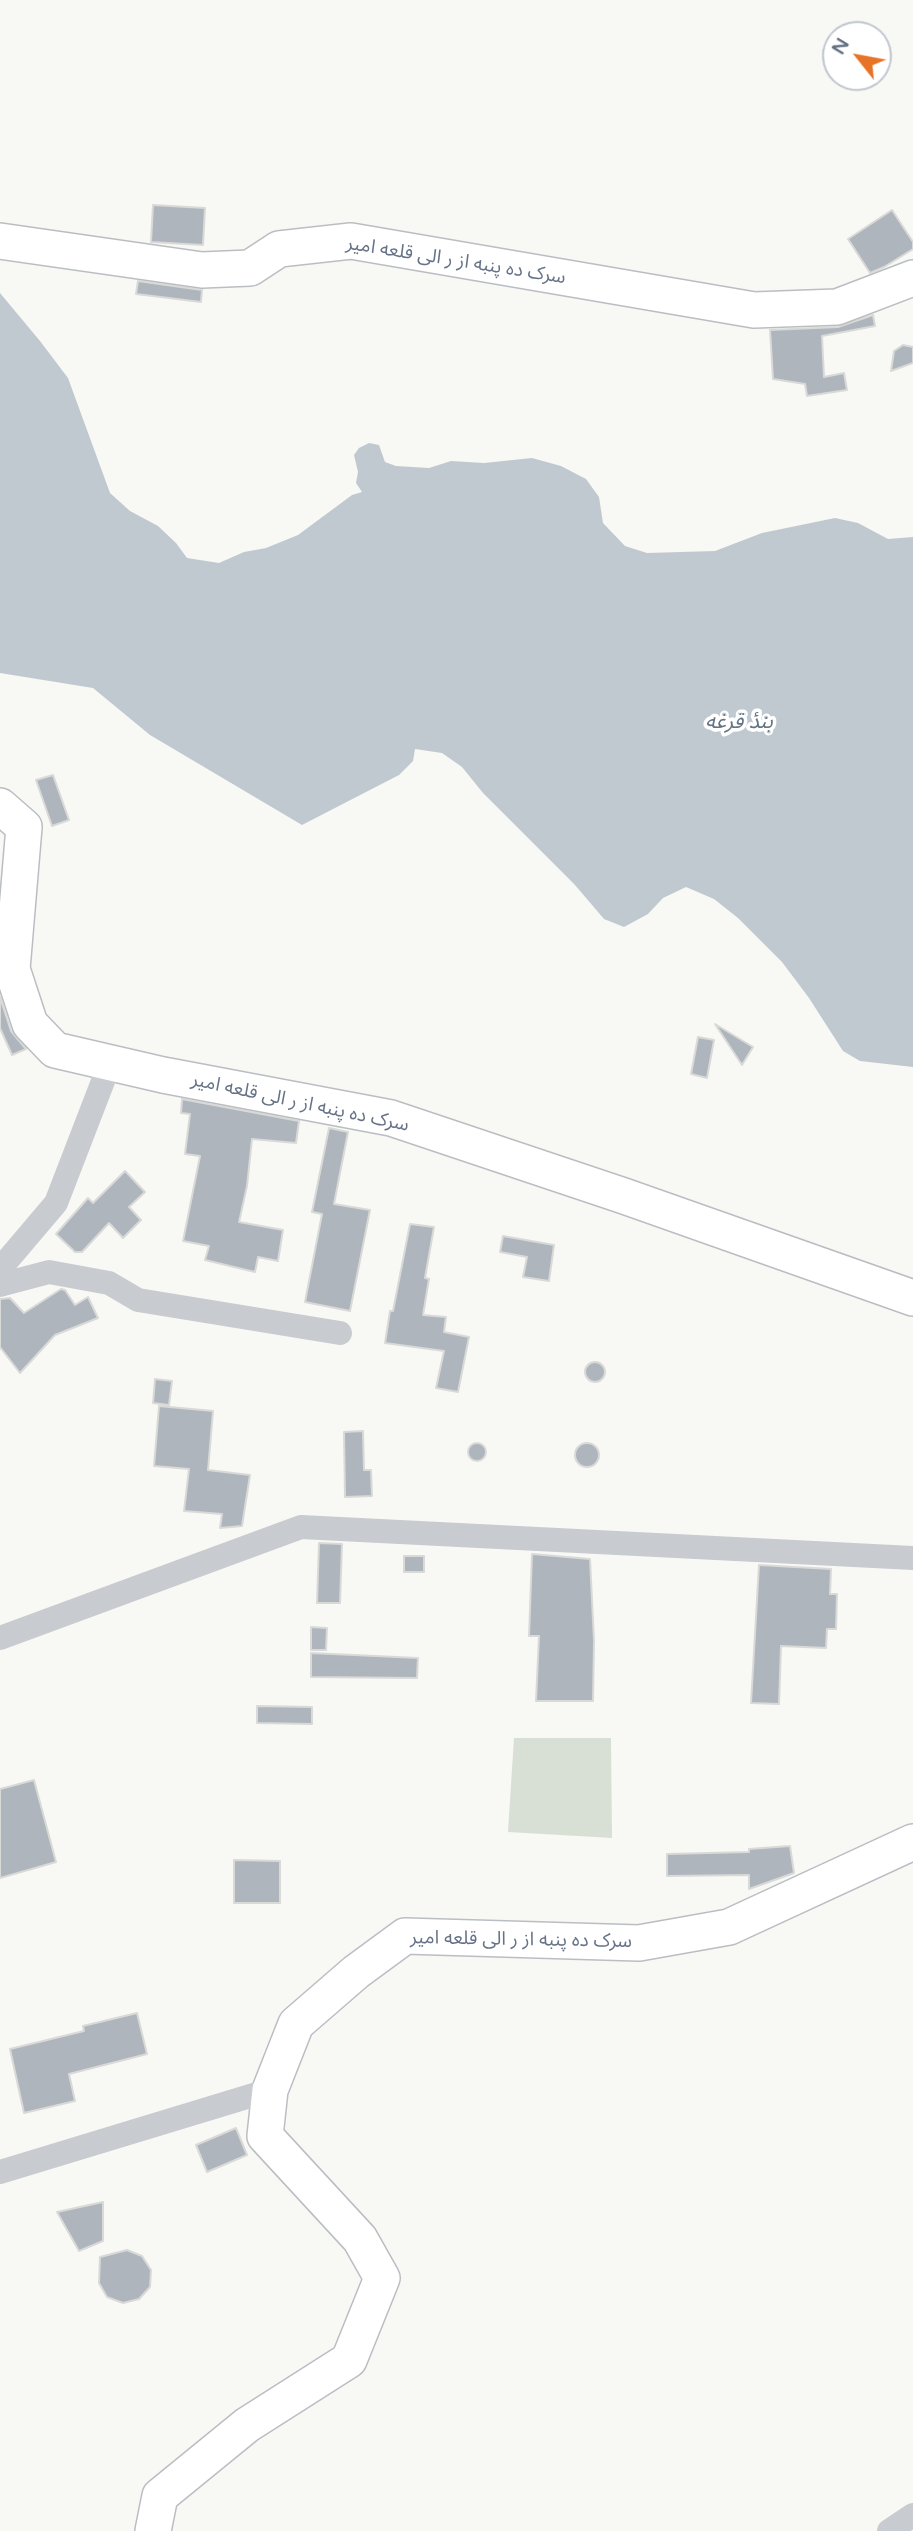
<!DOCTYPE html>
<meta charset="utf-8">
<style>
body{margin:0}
#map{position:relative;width:913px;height:2531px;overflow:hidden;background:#f8f8f5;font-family:"Varela Round",sans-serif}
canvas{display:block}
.north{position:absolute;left:822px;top:21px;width:70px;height:70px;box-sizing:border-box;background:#fff;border:2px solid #c2c7cf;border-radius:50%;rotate:301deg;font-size:19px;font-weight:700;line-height:28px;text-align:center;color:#667387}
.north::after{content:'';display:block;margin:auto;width:24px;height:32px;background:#e77326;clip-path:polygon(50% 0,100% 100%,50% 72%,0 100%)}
</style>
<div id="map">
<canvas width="913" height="2531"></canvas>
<div class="north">N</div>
</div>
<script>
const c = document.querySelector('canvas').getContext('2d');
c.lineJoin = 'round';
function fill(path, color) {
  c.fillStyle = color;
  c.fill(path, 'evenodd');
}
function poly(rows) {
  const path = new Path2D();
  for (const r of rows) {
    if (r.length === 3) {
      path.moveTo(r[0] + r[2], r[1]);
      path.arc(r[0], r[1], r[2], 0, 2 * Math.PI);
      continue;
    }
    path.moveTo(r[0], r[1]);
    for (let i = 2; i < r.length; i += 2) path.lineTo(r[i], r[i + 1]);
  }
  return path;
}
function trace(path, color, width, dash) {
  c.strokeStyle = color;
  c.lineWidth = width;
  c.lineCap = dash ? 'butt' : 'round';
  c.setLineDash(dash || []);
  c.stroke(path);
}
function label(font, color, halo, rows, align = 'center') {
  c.font = font + ' "Varela Round","Noto Sans Arabic",sans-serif';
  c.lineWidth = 7;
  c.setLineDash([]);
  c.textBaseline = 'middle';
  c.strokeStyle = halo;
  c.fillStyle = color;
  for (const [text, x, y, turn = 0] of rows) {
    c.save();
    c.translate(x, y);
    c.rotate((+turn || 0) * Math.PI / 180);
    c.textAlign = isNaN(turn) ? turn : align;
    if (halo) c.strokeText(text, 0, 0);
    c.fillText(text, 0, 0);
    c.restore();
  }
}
const green = poly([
 [514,1738,611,1738,612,1838,508,1832]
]);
const water = poly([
 [0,293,40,341,68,378,110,493,130,511,158,526,176,543,187,558,219,563,244,552,266,548,298,535,352,495,362,492,356,483,358,472,354,455,359,448,369,443,379,445,385,462,396,466,429,468,451,461,484,463,532,458,561,466,586,479,599,497,603,523,625,546,647,553,715,551,762,533,835,518,858,523,888,539,913,537,913,1067,860,1061,843,1051,809,998,782,962,738,918,714,899,686,887,663,898,648,914,624,927,604,919,575,885,483,793,462,767,442,753,415,749,413,761,399,775,302,825,150,735,93,688,0,673]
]);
const building = poly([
 [153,205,205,208,203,245,151,242,153,205],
 [892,210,913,242,913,249,884,267,870,273,848,239,892,210],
 [138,281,202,290,201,302,136,294,138,281],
 [873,315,875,326,822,336,824,377,844,373,847,390,807,396,805,384,773,379,770,330,838,327,873,315],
 [903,345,913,347,913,363,891,371,894,351,903,345],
 [53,775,69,820,52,826,36,780,53,775],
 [0,997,11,1031,26,1049,12,1055,0,1028,0,997],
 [715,1024,753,1047,742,1065,715,1024],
 [698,1037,714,1040,707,1078,691,1074,698,1037],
 [182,1099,299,1121,296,1143,252,1139,247,1186,239,1222,283,1230,278,1261,258,1257,255,1272,205,1260,209,1246,183,1241,200,1156,185,1154,190,1114,181,1113,182,1099],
 [329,1128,348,1132,334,1204,370,1210,350,1311,305,1302,322,1214,312,1212,329,1128],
 [125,1171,145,1192,129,1207,141,1220,123,1238,109,1223,82,1252,75,1252,56,1234,88,1198,93,1203,125,1171],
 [410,1224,434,1227,425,1278,429,1279,423,1315,446,1317,444,1332,469,1337,458,1392,436,1388,444,1351,385,1343,390,1311,393,1311,410,1224],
 [503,1236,554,1245,549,1281,523,1277,527,1257,500,1252,503,1236],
 [61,1289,65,1290,75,1305,88,1297,98,1318,55,1335,20,1373,0,1347,0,1299,10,1298,24,1313,61,1289],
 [595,1372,10],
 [155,1379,172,1381,169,1405,153,1403,155,1379],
 [159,1406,213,1411,208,1470,250,1475,242,1526,220,1528,222,1514,184,1511,189,1469,154,1466,159,1406],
 [363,1431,364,1470,371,1470,372,1496,345,1497,344,1432,363,1431],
 [477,1452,9],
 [587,1455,12],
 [319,1543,342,1544,340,1603,317,1603,319,1543],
 [532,1554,590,1559,594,1641,593,1701,536,1701,539,1636,529,1636,532,1554],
 [404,1556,424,1556,424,1572,404,1572,404,1556],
 [759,1565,831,1569,830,1594,837,1594,836,1629,827,1629,826,1648,781,1646,779,1704,751,1703,759,1565],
 [311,1627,327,1628,326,1650,311,1650,311,1627],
 [311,1653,418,1658,417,1678,311,1677,311,1653],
 [257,1706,312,1707,312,1724,257,1723,257,1706],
 [34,1780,56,1862,0,1878,0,1789,34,1780],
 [790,1846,794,1873,749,1889,749,1875,667,1876,667,1854,749,1852,749,1849,790,1846],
 [234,1860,280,1861,280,1903,234,1903,234,1860],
 [137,2013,147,2054,69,2074,75,2101,24,2113,10,2049,84,2031,83,2026,137,2013],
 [236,2128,247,2155,207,2172,196,2145,236,2128],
 [103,2202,103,2241,79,2251,57,2212,103,2202],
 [127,2250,142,2256,151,2270,150,2287,139,2299,123,2303,107,2297,99,2283,100,2257,127,2250]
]);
const street = poly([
 [0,1269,56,1203,110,1063],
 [0,1285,49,1272,109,1283,138,1300,340,1333],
 [0,1638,301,1527,913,1558],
 [0,2172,270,2090],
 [889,2531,913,2515]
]);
const secondary = poly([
 [0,241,202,270,250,268,279,249,351,241,754,310,837,307,913,278],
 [0,806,24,827,12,969,30,1024,55,1050,163,1075,391,1118,624,1196,913,1298],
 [153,2531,160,2496,247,2425,349,2360,382,2278,360,2239,265,2136,270,2090,296,2024,356,1972,405,1936,639,1943,729,1927,913,1842]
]);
const streetNames = [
 ["سرک ده پنبه از ر الی قلعه امیر",456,261,9],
 ["سرک ده پنبه از ر الی قلعه امیر",300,1103,12],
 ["سرک ده پنبه از ر الی قلعه امیر",521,1940,1]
];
const waterNames = [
 ["بندٔ قرغه",739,722]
];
fill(green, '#d8e0d6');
fill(water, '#c1c9d0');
fill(building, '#aeb5bc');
trace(building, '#d9dad8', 2);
trace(secondary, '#babec3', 38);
trace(street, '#c8cbcf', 24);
trace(secondary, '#fff', 35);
label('19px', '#667387', '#fff', streetNames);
label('italic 21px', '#637483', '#fff', waterNames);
</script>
